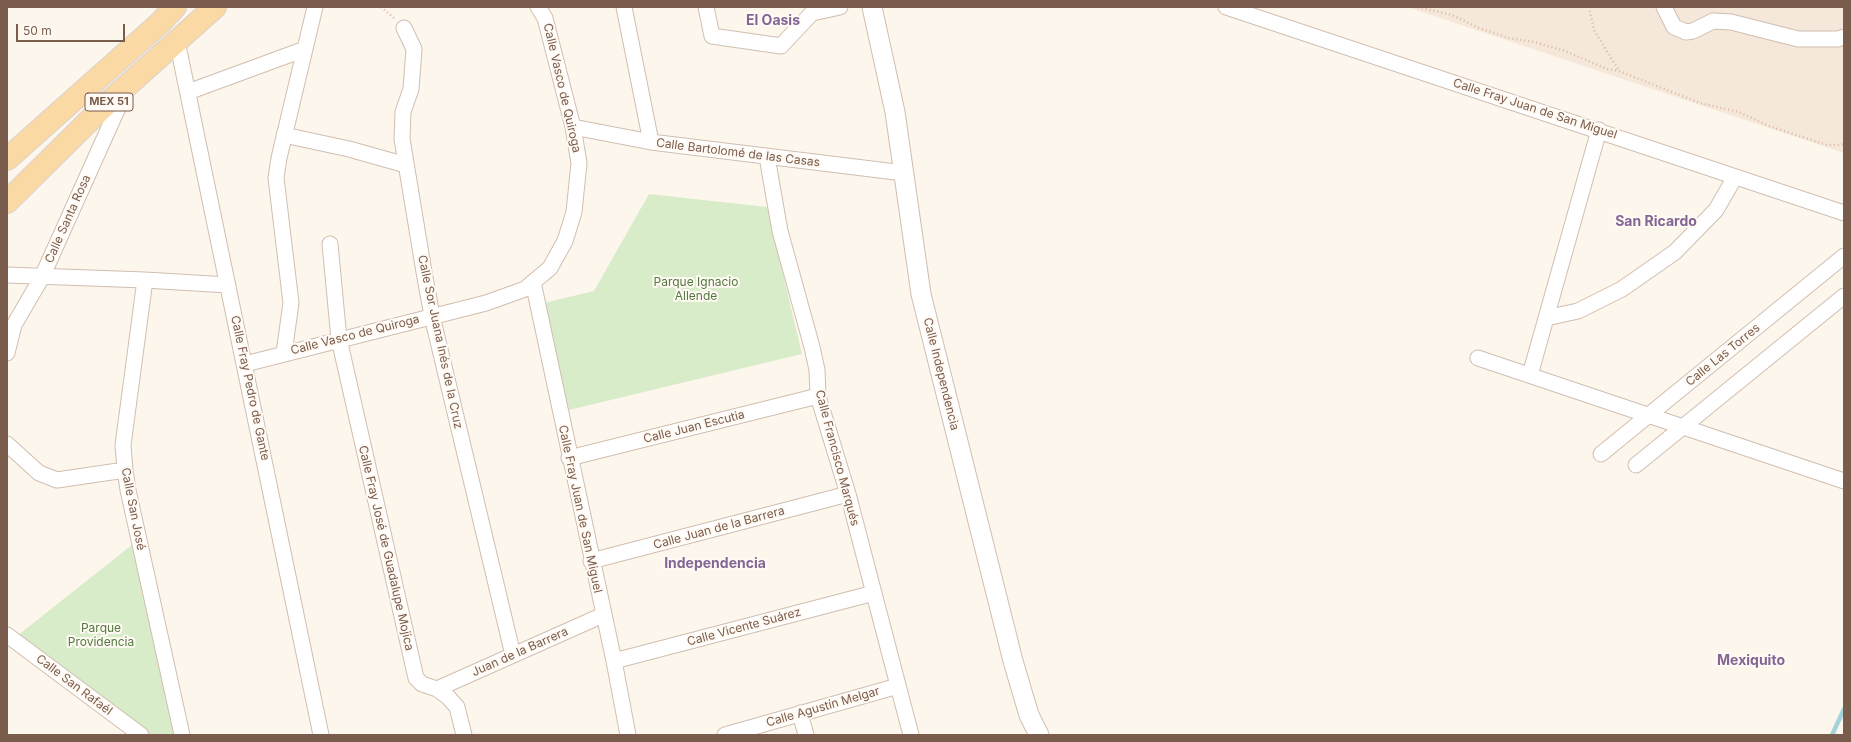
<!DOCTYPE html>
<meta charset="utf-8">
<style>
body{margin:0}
#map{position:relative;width:1851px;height:742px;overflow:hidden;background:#fdf6ec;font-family:Inter,sans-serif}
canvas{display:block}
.frame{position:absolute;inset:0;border:8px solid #7a5c4d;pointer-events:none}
.scale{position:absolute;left:16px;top:24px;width:109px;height:18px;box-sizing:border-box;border:2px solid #7a5c4d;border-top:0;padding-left:5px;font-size:12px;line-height:14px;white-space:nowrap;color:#7a5c4d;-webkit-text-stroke:3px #fffaf3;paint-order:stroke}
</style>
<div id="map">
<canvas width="1851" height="742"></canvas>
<div class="frame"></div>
<div class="scale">50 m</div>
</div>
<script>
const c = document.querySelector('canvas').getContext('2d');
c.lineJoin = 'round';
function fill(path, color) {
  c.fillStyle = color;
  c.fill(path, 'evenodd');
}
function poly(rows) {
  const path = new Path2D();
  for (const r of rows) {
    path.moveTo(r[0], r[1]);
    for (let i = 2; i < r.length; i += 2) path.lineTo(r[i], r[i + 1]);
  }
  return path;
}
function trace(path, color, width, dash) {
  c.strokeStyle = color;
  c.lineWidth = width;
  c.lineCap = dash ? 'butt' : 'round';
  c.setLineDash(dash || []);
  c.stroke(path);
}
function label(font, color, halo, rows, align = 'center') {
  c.font = font + ' Inter,sans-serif';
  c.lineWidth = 4;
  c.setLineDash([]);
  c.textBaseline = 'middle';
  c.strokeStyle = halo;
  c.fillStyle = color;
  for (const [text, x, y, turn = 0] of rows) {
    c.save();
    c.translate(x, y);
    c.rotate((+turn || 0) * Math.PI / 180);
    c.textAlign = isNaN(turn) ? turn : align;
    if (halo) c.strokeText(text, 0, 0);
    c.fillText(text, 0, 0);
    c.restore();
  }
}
const residential = poly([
 [1407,7,1844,7,1844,153]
]);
const green = poly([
 [649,194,767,207,802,354,569,410,544,303,594,291],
 [133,544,176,735,149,735,17,636]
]);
const stream = poly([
 [1832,735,1844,709]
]);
const path = poly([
 [381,7,395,19],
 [1418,7,1452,15,1479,28,1509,38,1534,42,1565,51,1607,69,1619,71,1700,103,1739,112,1769,126,1827,145,1838,145,1844,144],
 [1589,7,1594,30,1619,71]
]);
const minor = poly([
 [624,7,651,142],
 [706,7,712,36,781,46,812,13,840,7],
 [1226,7,1844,213],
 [1664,7,1674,27,1686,32,1693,31,1713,21,1731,22,1798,39,1838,39,1844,37],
 [404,28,414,49,411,89,403,112,402,139,424,272,432,316,513,655],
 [177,41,321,735],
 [188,92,305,49],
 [573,127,651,142,904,173],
 [284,135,349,149,406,165],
 [767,157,780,231,812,347,817,370,818,396,848,494,911,735],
 [330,244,339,339,416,678,422,684,437,689,448,697,457,707,464,735],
 [7,275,145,280,228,285],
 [145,280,123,445,125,470,128,490,182,735],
 [533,282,614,661,628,735],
 [1546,318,1578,311,1622,289,1675,252,1716,210,1735,177],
 [7,353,14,325,42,277,126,90],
 [284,353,291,303,276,178,279,158,315,7],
 [1478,358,1844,481],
 [245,364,486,303,525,289,550,268,565,241,574,212,579,163,573,127,545,18,538,7],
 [1530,375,1599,130],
 [7,444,39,473,57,480,125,470],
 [1601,454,1844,256],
 [569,458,818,396],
 [1636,465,1844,296],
 [591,561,848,494],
 [7,635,141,735],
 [614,661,874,593],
 [437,689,603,615],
 [800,713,806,735],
 [725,735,898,686]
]);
const tertiary = poly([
 [872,7,895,112,921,294,1013,661,1029,715,1039,735]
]);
const primary = poly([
 [7,159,160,23,175,7],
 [7,202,103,107,215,7]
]);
const shields = [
 [109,102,48]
];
const shieldNames = [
 ["MEX 51",109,102]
];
const streetNames = [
 ["Calle Vasco de Quiroga",562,88,77],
 ["Calle Fray Juan de San Miguel",1535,109,18],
 ["Calle Bartolomé de las Casas",738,153,7],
 ["Calle Santa Rosa",68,219,-66],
 ["Calle Vasco de Quiroga",355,335,-14],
 ["Calle Sor Juana Inés de la Cruz",440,342,78],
 ["Calle Las Torres",1723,355,-39],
 ["Calle Independencia",941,374,76],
 ["Calle Fray Pedro de Gante",250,388,78],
 ["Calle Juan Escutia",694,427,-14],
 ["Calle Francisco Marqués",837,458,75],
 ["Calle San José",133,509,79],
 ["Calle Fray Juan de San Miguel",580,509,78],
 ["Calle Juan de la Barrera",719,528,-15],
 ["Calle Fray José de Guadalupe Mojica",386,548,77],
 ["Calle Vicente Suárez",744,627,-15],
 ["Juan de la Barrera",520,652,-24],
 ["Calle San Rafaél",74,685,37],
 ["Calle Agustín Melgar",823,707,-16]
];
const parkNames = [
 ["Parque Ignacio",696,282],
 ["Allende",696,296],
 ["Parque",101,628],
 ["Providencia",101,642]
];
const quarterNames = [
 ["El Oasis",773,21],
 ["San Ricardo",1656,222],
 ["Independencia",715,564],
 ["Mexiquito",1751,661]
];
fill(residential, '#f5e8da');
fill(green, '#d8ecc9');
trace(stream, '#a5d3da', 4.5);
trace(minor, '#d1beb0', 17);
trace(tertiary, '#d1beb0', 21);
trace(primary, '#dad1cd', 24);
trace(path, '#d9b8a5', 2.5, [1, 3]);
trace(minor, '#fff', 15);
trace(tertiary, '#fff', 19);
trace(primary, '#fbd9a5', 22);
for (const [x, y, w] of shields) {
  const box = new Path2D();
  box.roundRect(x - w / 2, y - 9, w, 18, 3);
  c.fillStyle = '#fffaf3';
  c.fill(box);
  trace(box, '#7a5c4d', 1);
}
label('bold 11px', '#7a5c4d', null, shieldNames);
label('12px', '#7a5c4d', '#fffaf3', streetNames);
label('12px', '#537a41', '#fffaf3', parkNames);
label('bold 14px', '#846695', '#fffaf3', quarterNames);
</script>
